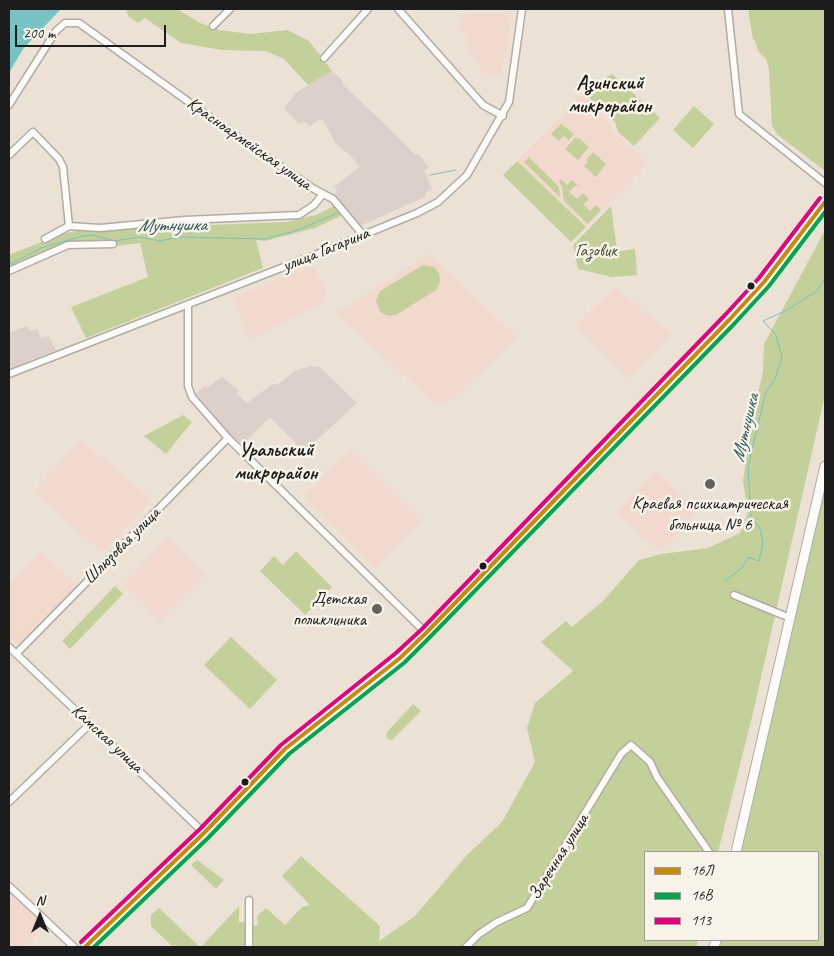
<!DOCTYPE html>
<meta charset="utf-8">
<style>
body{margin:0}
#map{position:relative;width:834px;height:956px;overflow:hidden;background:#ebe2d5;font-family:Caveat,sans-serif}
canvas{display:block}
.frame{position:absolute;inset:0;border:10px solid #1c1c1c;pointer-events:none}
.legend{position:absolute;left:644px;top:851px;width:175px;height:90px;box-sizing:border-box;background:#f7f3e8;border:1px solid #9f9d96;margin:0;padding:6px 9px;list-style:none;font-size:15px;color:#1c1c1c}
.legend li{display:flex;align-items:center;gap:10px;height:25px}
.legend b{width:25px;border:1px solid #9f9d96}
.north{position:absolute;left:15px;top:891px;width:50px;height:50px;-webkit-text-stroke:4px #f7f3e8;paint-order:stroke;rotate:0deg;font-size:14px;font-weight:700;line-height:20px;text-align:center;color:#1c1c1c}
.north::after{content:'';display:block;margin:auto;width:18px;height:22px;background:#1c1c1c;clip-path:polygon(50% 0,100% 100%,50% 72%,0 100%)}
.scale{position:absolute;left:15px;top:25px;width:151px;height:22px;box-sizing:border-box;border:2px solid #1c1c1c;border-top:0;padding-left:6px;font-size:15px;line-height:18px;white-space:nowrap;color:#1c1c1c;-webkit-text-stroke:4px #f7f3e8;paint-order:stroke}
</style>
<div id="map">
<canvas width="834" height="956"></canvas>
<div class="frame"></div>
<ul class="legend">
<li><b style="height:6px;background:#cb8a06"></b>16Л</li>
<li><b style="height:6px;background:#00a651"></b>16В</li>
<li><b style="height:6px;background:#e5007d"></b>113</li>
</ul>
<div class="north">N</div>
<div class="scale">200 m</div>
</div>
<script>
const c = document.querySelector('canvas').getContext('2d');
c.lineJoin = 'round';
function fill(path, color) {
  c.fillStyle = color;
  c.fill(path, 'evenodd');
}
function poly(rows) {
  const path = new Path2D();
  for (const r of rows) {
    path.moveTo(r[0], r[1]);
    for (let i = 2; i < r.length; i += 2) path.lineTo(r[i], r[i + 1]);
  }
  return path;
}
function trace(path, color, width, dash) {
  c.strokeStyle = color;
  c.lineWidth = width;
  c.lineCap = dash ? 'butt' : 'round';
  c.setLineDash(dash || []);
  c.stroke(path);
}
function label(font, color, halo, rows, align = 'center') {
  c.font = font + ' Caveat,sans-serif';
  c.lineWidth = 5;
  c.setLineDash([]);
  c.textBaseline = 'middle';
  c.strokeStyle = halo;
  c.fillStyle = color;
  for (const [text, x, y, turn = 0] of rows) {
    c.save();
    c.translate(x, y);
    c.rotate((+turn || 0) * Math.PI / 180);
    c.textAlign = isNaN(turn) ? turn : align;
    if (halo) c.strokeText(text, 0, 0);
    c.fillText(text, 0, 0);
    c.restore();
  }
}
const built = poly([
 [466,13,510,13,506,51,500,75,485,74,468,49,468,34,458,30,461,19],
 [580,96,585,97,612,124,612,131,645,160,646,165,571,242,503,175,558,119,564,116,569,104],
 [429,254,517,337,452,400,440,404,433,402,336,313],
 [313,265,325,288,323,303,250,340,233,298],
 [615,287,671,334,629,379,575,325],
 [81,440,152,500,102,553,34,491],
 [350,450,421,521,375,567,304,496],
 [655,471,699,510,661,552,617,513],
 [168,538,205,575,160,621,124,584],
 [41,551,78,586,20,647,9,636,9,585],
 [9,892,45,926,25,947,15,947,9,942]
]);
const industrial = poly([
 [332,71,343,81,342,84,389,128,415,155,419,154,429,168,424,170,432,189,426,192,425,197,358,227,334,195,337,191,334,187,359,167,351,156,336,144,323,120,320,119,310,126,303,121,299,124,284,108,297,92],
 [27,326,30,331,38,329,41,338,49,336,56,350,9,369,9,333],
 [310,366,320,367,357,403,304,452,270,417,243,444,229,435,193,396,205,386,207,388,222,377,239,391,237,394,247,403,271,385,275,384,277,385,295,371]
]);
const green = poly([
 [126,9,177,9,200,23,219,30,251,34,287,30,309,41,332,71,308,85,284,59,266,51,222,50,181,43,145,18,138,23,128,16],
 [748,9,825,9,825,171,778,135,772,126,769,70,766,59,758,51,755,40,753,40],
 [612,74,660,118,634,146,618,132,615,122,582,91],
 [694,106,714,124,693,148,673,130],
 [561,124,574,134,569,140,564,136,559,141,551,134],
 [575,138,580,139,589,147,578,160,565,149],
 [593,152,606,164,596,177,584,166,588,162,586,160],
 [529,157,559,187,560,197,524,162],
 [517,161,586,227,571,242,503,175],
 [561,179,567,185,572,180,580,187,576,185,569,192,577,199,583,193,589,199,583,205,590,211,596,205,601,210,588,224,564,201,562,186,559,182],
 [340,203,347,213,315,228,265,241,256,240,263,268,86,338,71,307,148,277,140,243,115,246,68,243,9,269,9,250,11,254,65,233,82,230,287,222,316,215],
 [611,206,617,249,620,251,635,249,637,275,612,277,578,269,573,245],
 [825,230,825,395,752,717,718,852,645,852,645,940,698,940,697,947,254,947,253,926,258,925,257,916,266,908,285,925,302,907,310,905,282,876,301,856,380,926,379,941,415,916,466,856,502,822,535,762,527,728,535,703,573,671,541,642,566,621,572,627,603,601,639,560,661,554,708,548,740,533,748,512,743,482,749,435,763,371,764,344],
 [423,265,434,267,439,273,440,282,436,290,396,315,388,316,380,312,376,301,380,291],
 [183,415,192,422,166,454,144,436],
 [825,483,825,947,718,947,719,940,818,940,818,852,741,852],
 [296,551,332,587,305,615,260,571,274,556,283,565],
 [115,586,123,594,70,649,62,641],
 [231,637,277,680,250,709,204,665],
 [413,704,421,711,392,740,388,739,386,736,387,732],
 [197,860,224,880,216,889,191,865],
 [239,906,239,922,247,922,247,947,201,947],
 [159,908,200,947,173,947,151,926,151,915]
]);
const water = poly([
 [9,9,61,9,23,49,9,73]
]);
const stream = poly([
 [430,175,456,170],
 [9,265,41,248,82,236,93,235,115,241,138,237,161,241,179,237,265,239,298,230,338,213],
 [726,580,742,568,748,557,759,561,763,543,760,529,751,516,748,467,766,392,775,379,782,357,776,335,763,321,787,310,817,291,825,278]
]);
const minor = poly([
 [398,9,483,105,503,116],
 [728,9,739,114,825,183],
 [213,26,230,9],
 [324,58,368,9],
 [9,105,56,31,65,23,79,23,232,133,314,189,333,199,363,235],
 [9,155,33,132,59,159,63,167,69,226],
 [45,239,69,226,100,228,185,220,299,215,314,205,323,194],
 [9,271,68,245,113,244],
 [188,306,188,386,192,397,228,438,426,633],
 [9,374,312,256,417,213,438,202,467,175,509,102,522,9],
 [734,595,790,618],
 [9,647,204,833],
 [16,654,228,438],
 [9,802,90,724],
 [9,886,74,947],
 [249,900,249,947],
 [466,947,479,934,497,922,527,908,621,754,631,745,650,762,657,777,709,852]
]);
const major = poly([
 [736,852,825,466],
 [85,947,204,833,285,749,400,658,426,633,730,319,764,282,825,202],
 [714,947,716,940]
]);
const bus1 = poly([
 [85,947,204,833,285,749,400,658,426,633,730,319,764,282,825,202]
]);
const bus2 = poly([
 [94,947,208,838,289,754,404,663,430,637,735,323,769,286,825,212]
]);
const bus3 = poly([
 [81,942,200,829,281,745,396,653,422,629,725,315,759,278,820,198]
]);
const markers = [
 [751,286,4.5,"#1c1c1c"],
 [710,484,6,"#64615d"],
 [483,566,4.5,"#1c1c1c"],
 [377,609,6,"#64615d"],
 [245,782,4.5,"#1c1c1c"]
];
const streetNames = [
 ["Красноармейская улица",249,144,35],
 ["улица Гагарина",326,250,-22],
 ["Шлюзовая улица",122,546,-45],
 ["Камская улица",107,739,43],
 ["Заречная улица",559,857,-58]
];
const parkNames = [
 ["Газовик",596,251]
];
const poiNames = [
 ["Краевая психиатрическая",710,504],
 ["больница № 6",710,525],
 ["Детская",366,599,"right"],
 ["поликлиника",366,620,"right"]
];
const waterNames = [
 ["Мутнушка",172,226,-1],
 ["Мутнушка",746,428,-77]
];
const quarterNames = [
 ["Азинский",610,84],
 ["микрорайон",610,107],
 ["Уральский",276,451],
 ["микрорайон",276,474]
];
fill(built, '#f2d9cd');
fill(industrial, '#ddcfc9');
fill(green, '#c3d09a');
fill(water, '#77c2c3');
trace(stream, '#77c2c3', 1);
trace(minor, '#b1aca4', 9);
trace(major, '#b1aca4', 11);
trace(minor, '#fcfbf9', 6);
trace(major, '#fcfbf9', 9);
trace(bus1, '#cb8a06', 4);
trace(bus2, '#00a651', 4);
trace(bus3, '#e5007d', 4);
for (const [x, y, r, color] of markers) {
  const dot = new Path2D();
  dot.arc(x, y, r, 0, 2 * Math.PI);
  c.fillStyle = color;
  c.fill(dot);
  trace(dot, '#f7f3e8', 2);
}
label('18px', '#1c1c1c', '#f7f3e8', streetNames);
label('18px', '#4b5637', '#f7f3e8', parkNames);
label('18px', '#1c1c1c', '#f7f3e8', poiNames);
label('italic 19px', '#2c595c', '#f7f3e8', waterNames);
label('bold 20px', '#1c1c1c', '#f7f3e8', quarterNames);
</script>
